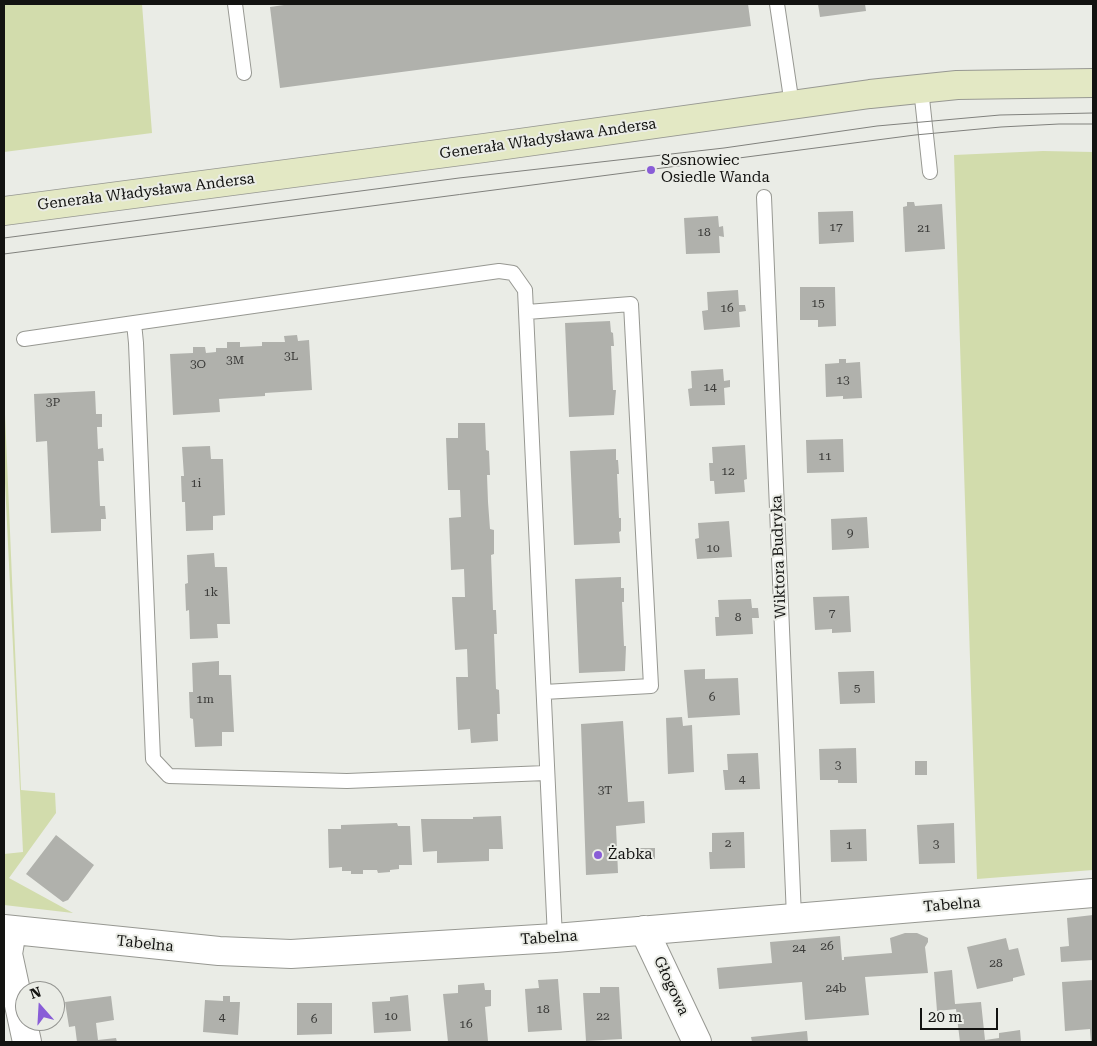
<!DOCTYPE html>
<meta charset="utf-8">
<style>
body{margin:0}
#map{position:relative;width:1097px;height:1046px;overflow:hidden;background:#eaece6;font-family:"Roboto Serif",serif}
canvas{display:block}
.frame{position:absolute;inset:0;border:5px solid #131311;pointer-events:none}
.north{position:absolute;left:15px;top:981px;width:50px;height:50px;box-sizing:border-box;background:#eaece6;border:1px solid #949591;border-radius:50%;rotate:341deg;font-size:14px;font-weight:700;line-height:20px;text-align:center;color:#131311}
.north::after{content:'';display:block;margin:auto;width:18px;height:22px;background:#895dd7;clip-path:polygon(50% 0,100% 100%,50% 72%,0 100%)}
.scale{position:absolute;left:920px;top:1008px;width:78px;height:22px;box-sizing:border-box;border:2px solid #131311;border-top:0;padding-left:6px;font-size:15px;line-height:18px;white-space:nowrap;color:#131311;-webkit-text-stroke:4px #eaece6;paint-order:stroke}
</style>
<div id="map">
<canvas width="1097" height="1046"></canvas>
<div class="frame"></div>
<div class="north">N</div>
<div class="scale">20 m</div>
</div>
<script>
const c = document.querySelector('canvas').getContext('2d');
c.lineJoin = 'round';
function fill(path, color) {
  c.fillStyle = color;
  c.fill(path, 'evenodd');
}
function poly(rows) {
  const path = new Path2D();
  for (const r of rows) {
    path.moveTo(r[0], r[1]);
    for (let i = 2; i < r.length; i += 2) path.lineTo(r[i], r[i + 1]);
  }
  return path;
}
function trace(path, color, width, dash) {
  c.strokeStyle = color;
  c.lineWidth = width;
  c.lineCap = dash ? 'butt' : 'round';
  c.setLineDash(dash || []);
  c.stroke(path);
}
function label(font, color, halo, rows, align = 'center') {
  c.font = font + ' "Roboto Serif",serif';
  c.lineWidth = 4;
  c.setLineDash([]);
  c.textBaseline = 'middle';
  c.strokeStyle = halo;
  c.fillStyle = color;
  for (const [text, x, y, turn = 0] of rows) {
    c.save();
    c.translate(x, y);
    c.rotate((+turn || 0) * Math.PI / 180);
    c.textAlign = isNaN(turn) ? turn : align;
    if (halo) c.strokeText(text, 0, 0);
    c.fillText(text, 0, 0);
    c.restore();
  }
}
const green = poly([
 [4,4,142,4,152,133,4,152],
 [1043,151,1093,152,1093,870,977,879,954,155],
 [4,391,21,790,55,793,56,813,9,878,73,913,4,905,4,854,23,852,4,462]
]);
const building = poly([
 [284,4,748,4,751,26,280,88,270,7,284,5],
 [818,4,865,4,866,11,820,17],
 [907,202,914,202,915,206,942,204,945,249,905,252,903,207,907,206],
 [853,211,854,242,819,244,818,212],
 [718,216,719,227,723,226,724,237,719,236,720,253,686,254,684,218],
 [800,287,835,287,836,326,818,327,818,320,800,320],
 [738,290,739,305,745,305,746,311,739,312,740,327,704,330,702,311,708,310,707,292],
 [610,321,611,332,613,333,614,346,611,346,613,390,616,390,614,415,569,417,565,323],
 [297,335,298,341,309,340,312,390,265,393,265,396,219,399,220,412,173,415,170,354,193,353,193,347,205,347,206,353,216,352,216,348,227,348,227,342,240,342,240,347,262,346,262,342,285,342,284,336],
 [839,359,846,359,846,363,860,362,862,398,843,399,843,396,826,397,825,364,839,363],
 [723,369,724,381,730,380,730,387,724,388,725,405,690,406,688,389,692,388,691,371],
 [95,391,96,414,102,414,102,427,97,427,98,449,103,448,104,461,98,461,100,506,105,506,106,519,101,519,101,531,51,533,47,441,36,442,34,394],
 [458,423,485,423,486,450,489,451,490,475,487,475,488,502,490,529,494,530,494,554,491,555,493,610,496,610,497,634,494,634,496,689,499,690,500,714,497,714,498,741,471,743,470,729,458,730,456,677,468,677,467,649,455,650,452,597,465,597,464,569,451,570,449,518,461,517,460,490,448,490,446,438,458,438],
 [843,439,844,472,807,473,806,440],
 [745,445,747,479,744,480,745,492,715,494,714,481,710,481,709,463,713,463,712,447],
 [210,446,211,459,223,459,225,515,213,516,213,530,186,531,185,502,182,502,181,476,184,476,182,447],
 [616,449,616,460,618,460,619,474,617,474,619,518,621,518,621,531,619,532,620,543,574,545,570,451],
 [867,517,869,548,832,550,831,519],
 [729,521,732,557,697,559,695,539,699,538,698,523],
 [214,553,215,567,227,567,230,624,217,624,218,638,190,639,189,610,186,611,185,584,188,583,187,555],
 [621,577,621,588,624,588,624,602,622,602,624,646,626,646,625,671,579,673,575,579],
 [849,596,851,632,832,633,832,629,815,630,813,597],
 [751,599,752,608,758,608,759,618,752,618,753,634,716,636,715,617,719,617,718,600],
 [219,661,219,675,231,675,234,732,222,732,222,746,195,747,193,719,190,718,189,692,193,692,192,663],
 [705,669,705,679,738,678,740,715,688,718,684,670],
 [870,671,874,671,875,703,840,704,838,672],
 [682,717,683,726,692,725,694,772,668,774,666,718],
 [623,721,628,802,644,801,645,823,616,826,618,873,586,875,581,724],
 [856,748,857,783,838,783,838,780,820,780,819,749],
 [758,753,760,789,725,790,723,770,728,770,727,754],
 [915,761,927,761,927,775,915,775],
 [501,816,503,849,489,849,489,861,437,863,437,851,423,852,421,819,473,819,473,817],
 [397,823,398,826,410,826,412,865,399,865,399,869,390,870,390,872,378,873,377,870,363,870,363,874,351,874,351,871,342,871,342,867,329,868,328,829,341,829,341,825],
 [954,823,955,863,919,864,917,825],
 [866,829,867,861,831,862,830,830],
 [744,832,745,868,710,869,709,852,712,852,712,833],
 [56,835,94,865,68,900,63,902,26,874],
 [636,848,655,848,655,859,637,859],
 [1093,915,1093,960,1061,962,1060,947,1069,946,1067,918],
 [905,933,917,933,928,938,928,942,925,947,928,973,865,977,869,1015,805,1020,802,982,719,989,717,968,772,963,770,942,840,936,842,960,844,960,844,957,892,953,890,938],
 [1006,938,1009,950,1018,948,1025,975,1013,978,1013,981,977,989,967,947],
 [952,970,955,1004,981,1002,985,1040,999,1038,999,1033,1020,1030,1021,1042,960,1042,956,1009,937,1011,934,972],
 [558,979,562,1030,528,1032,525,989,539,988,538,980],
 [1093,980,1093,1042,1091,1042,1090,1029,1065,1031,1062,982],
 [484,983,485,990,491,990,491,1006,485,1007,488,1041,448,1042,443,994,458,993,458,985],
 [600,987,619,987,622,1039,586,1041,583,993,600,993],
 [408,995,411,1031,374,1033,372,1002,390,1001,390,997],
 [111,996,114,1020,96,1023,98,1040,116,1038,117,1042,77,1042,75,1026,69,1027,65,1002],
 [223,996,230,996,230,1002,240,1002,238,1035,203,1032,205,1000,223,1001],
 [297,1003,332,1003,332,1034,297,1035],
 [807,1031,808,1042,752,1042,751,1037]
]);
const service = poly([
 [235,4,244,73],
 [777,4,792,105],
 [921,89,930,172],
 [764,197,794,917],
 [527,312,631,304,651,686,544,692],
 [24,339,134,323],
 [546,773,347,781,169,776,153,759,136,343,134,323,499,271,513,273,525,290,555,938]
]);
const minor = poly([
 [4,929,219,951,291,954,555,938,1093,893],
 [12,930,8,954,27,1042],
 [644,930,697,1042]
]);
const secondary = poly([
 [4,211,484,148,870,94,957,85,1093,83]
]);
const tram = poly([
 [4,238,459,178,724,148,877,126,1000,115,1093,113],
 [4,254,915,135,1001,127,1059,124,1093,124]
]);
const markers = [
 [651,170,5,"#895dd7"],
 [598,855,5,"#895dd7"]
];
const numberNames = [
 ["17",836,227],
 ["21",924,228],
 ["18",704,232],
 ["15",818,303],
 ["16",727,308],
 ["3L",291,356],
 ["3M",235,360],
 ["3O",198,364],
 ["13",843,380],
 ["14",710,387],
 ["3P",53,402],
 ["11",825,456],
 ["12",728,471],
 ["1i",196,483],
 ["9",850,533],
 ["10",713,548],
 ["1k",211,592],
 ["7",832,613],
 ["8",738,617],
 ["5",857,688],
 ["6",712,697],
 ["1m",205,699],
 ["3",838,765],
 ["4",742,779],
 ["3T",605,790],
 ["2",728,843],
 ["3",936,844],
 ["1",849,845],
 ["26",827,946],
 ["24",799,948],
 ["28",996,963],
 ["24b",836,988],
 ["18",543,1009],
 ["10",391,1016],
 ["22",603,1016],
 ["4",222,1017],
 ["6",314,1019],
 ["16",466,1024]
];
const streetNames = [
 ["Generała Władysława Andersa",548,139,-8],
 ["Generała Władysława Andersa",146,192,-7],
 ["Wiktora Budryka",779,557,-92],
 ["Tabelna",952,905,-5],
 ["Tabelna",549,938,-4],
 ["Tabelna",145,944,6],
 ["Głogowa",671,986,65]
];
const poiNames = [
 ["Sosnowiec",661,161],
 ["Osiedle Wanda",661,178],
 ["Żabka",608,855]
];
fill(green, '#d2dcac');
fill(building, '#b0b1ac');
trace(service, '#979892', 16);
trace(minor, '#979892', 30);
trace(secondary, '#979892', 30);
trace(service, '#fff', 14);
trace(minor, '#fff', 28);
trace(secondary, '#e3e8c4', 28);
trace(tram, '#80817d', 1);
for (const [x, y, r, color] of markers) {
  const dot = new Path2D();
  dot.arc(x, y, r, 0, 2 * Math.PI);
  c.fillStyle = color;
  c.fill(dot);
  trace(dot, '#eaece6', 2);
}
label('12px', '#3a3a38', null, numberNames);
label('15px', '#131311', '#eaece6', streetNames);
label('15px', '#131311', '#eaece6', poiNames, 'left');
</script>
